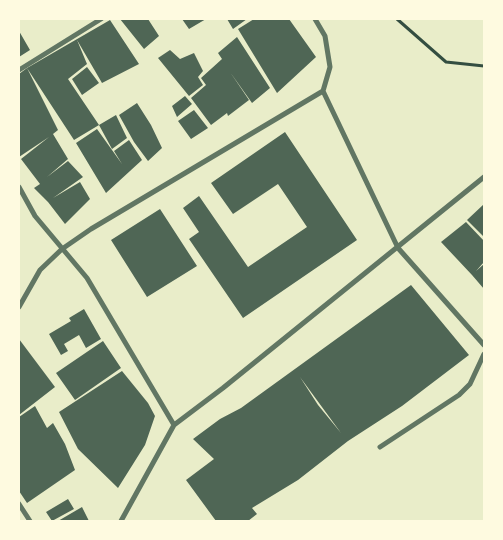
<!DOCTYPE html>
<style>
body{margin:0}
#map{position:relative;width:503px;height:540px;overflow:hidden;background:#e9edc9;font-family:"Titillium Web",sans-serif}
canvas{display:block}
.frame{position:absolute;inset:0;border:20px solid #fefae0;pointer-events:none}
</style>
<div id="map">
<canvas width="503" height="540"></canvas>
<div class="frame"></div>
</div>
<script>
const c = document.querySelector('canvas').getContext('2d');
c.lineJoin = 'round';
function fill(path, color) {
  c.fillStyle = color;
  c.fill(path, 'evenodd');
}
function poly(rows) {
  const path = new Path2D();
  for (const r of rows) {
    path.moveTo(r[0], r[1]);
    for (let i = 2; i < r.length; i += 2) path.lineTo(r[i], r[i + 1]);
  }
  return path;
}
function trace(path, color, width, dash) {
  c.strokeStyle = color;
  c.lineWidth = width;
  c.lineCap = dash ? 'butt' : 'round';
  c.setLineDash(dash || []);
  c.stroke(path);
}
const building = poly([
 [120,19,148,19,159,36,144,49],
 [182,19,206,19,189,29],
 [227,19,247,19,233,29],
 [254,19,289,19,316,57,277,93,238,29],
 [110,20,139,64,102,83,77,40,87,64,68,79,99,125,74,140,27,68],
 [19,31,30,50,19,57],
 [237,37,270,88,252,103,230,72,249,100,228,116,227,113,211,125,191,98,206,85,201,78,222,59,218,53],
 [170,50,180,59,194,53,203,71,198,77,203,85,189,96,158,58],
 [87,67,99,83,82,95,72,79],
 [27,68,58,130,53,134,68,159,47,177,68,161,83,177,53,198,80,182,90,199,65,224,48,202,34,188,40,184,21,159,49,137,19,157,19,74],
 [185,96,192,104,177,117,172,106],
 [137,103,151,125,162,148,148,161,134,142,119,115],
 [194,110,208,128,191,139,178,121],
 [116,115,127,138,112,149,99,125],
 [97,129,122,164,114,151,129,140,142,160,106,193,76,143],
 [285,132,357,240,243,318,189,239,199,232,183,208,199,196,248,267,307,227,278,184,233,214,211,183],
 [484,204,484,237,467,220],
 [160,209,197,266,147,297,111,240],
 [466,222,484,241,484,262,476,271,484,264,484,289,472,275,441,242],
 [411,285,469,355,402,406,348,441,298,480,252,508,257,514,248,521,216,521,186,480,214,459,193,439,220,419,241,408],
 [300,377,341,433,318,405],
 [84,309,101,339,86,348,79,335,64,344,68,351,61,355,49,334,71,321,69,318],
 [19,339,55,387,19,415],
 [103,341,121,368,75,400,56,373],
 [122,371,148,403,155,416,145,445,118,488,78,449,59,412],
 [35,406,47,428,53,423,65,444,75,470,27,503,19,491,19,417],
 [68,499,74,509,52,521,46,512],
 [82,507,89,521,58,521]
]);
const path = poly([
 [397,19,446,62,484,66]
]);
const minor = poly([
 [315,19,325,36,330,67,323,91,398,248,484,345],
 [19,70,101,19],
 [19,187,35,216,87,278,174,425],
 [19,307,40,270,62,249,91,229,323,91],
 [380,447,459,395,470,384,484,354],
 [19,504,30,521],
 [121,521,174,425,223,388,484,177]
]);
fill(building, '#4f6655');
trace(path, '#344e41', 3);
trace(minor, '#617663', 5);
</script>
